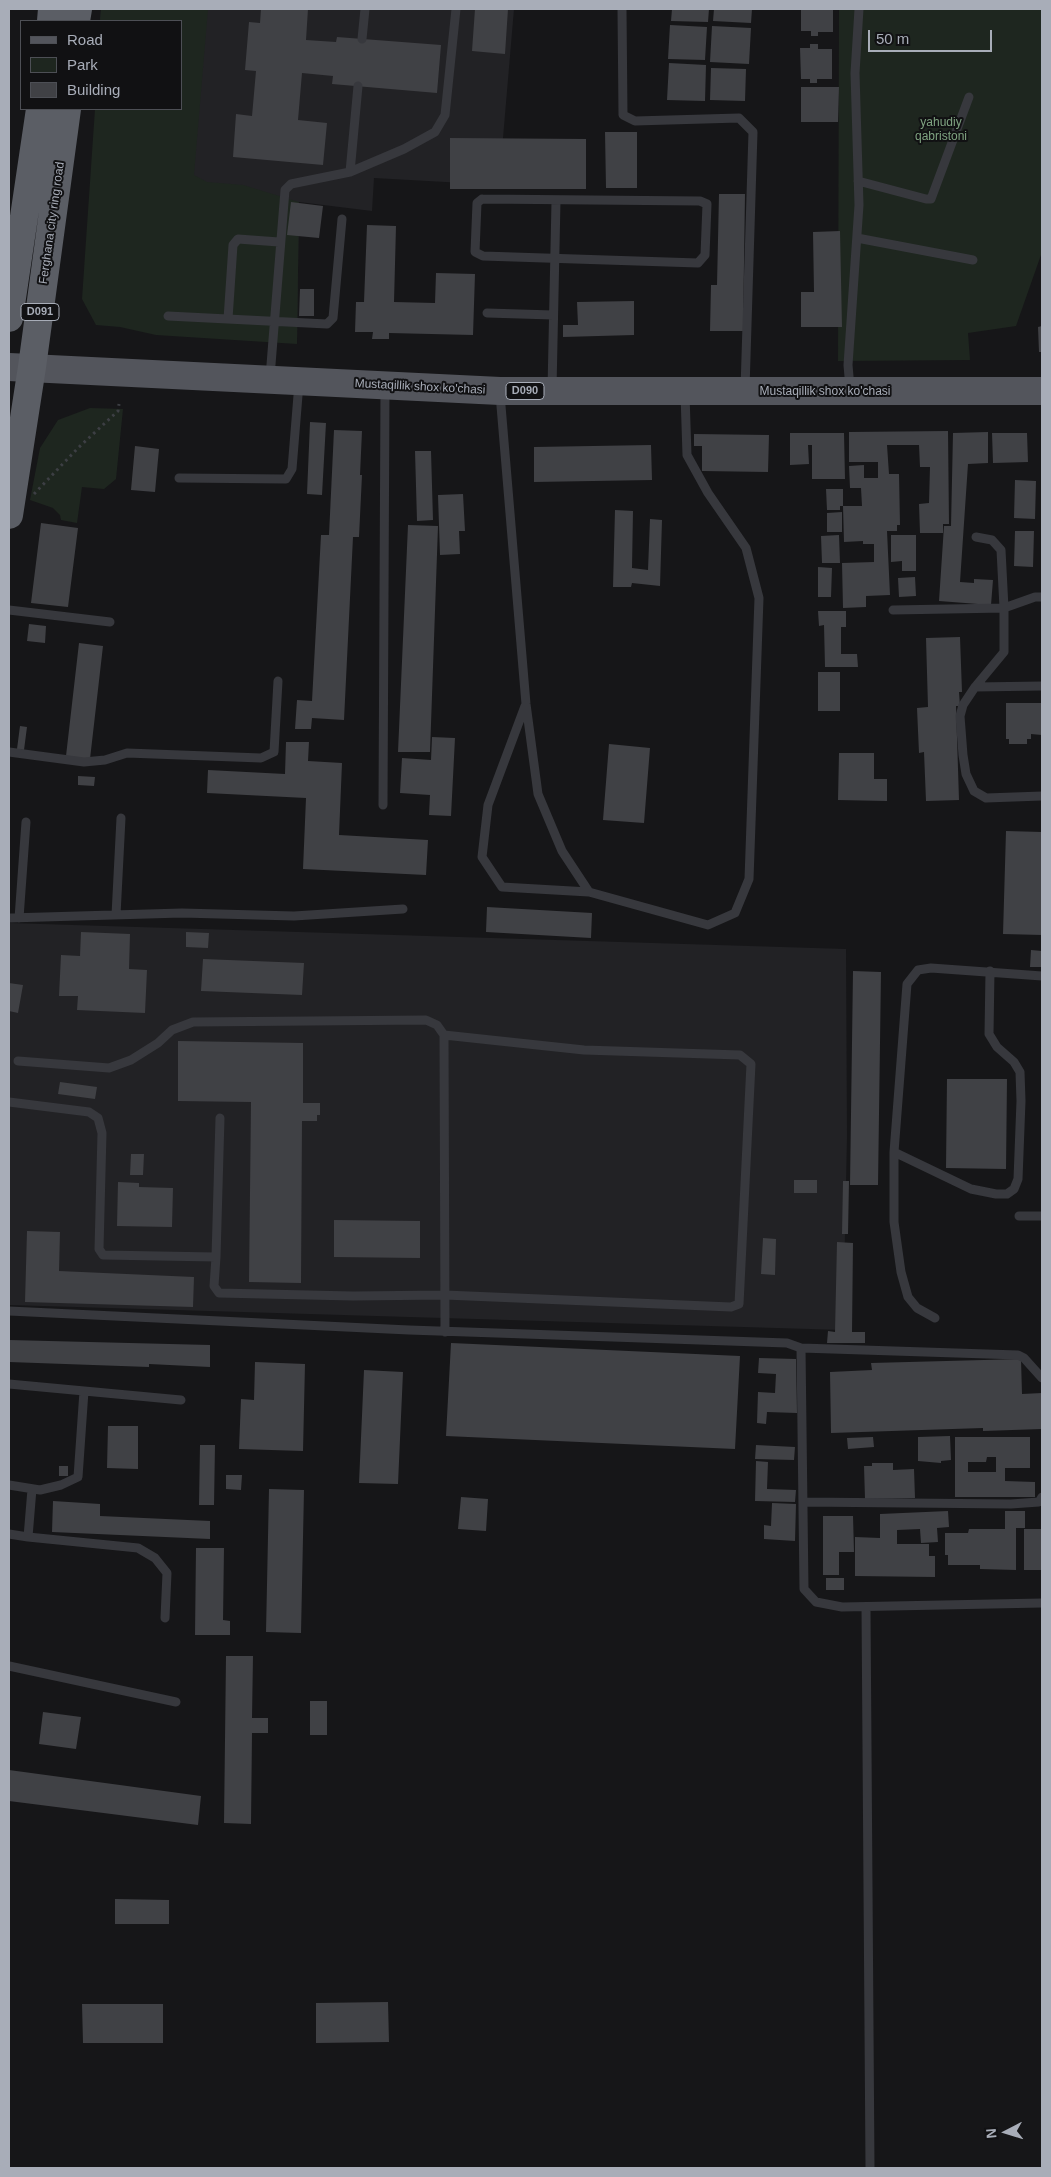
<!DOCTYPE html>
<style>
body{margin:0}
#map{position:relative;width:1051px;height:2177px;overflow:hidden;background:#161618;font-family:Arial,sans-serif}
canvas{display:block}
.frame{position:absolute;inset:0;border:10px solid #a8adb8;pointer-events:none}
.legend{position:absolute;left:20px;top:20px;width:162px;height:90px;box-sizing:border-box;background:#111113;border:1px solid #4d4f55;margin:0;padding:6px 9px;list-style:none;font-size:15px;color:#a8adb8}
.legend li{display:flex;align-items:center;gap:10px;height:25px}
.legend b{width:25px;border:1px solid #4d4f55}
.north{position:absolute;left:981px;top:2107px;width:50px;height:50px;-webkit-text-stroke:4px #111113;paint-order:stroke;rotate:265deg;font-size:14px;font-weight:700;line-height:20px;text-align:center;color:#a8adb8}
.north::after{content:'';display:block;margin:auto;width:18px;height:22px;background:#a8adb8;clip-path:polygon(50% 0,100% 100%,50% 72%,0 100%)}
.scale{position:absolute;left:868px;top:30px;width:124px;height:22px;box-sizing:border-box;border:2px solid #a8adb8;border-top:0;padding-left:6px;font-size:15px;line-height:18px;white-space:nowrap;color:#a8adb8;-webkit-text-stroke:4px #111113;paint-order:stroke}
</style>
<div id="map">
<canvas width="1051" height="2177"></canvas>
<div class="frame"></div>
<ul class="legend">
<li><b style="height:6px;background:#53555c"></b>Road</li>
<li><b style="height:14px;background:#1e261f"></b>Park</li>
<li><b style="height:14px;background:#404145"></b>Building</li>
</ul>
<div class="north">N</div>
<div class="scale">50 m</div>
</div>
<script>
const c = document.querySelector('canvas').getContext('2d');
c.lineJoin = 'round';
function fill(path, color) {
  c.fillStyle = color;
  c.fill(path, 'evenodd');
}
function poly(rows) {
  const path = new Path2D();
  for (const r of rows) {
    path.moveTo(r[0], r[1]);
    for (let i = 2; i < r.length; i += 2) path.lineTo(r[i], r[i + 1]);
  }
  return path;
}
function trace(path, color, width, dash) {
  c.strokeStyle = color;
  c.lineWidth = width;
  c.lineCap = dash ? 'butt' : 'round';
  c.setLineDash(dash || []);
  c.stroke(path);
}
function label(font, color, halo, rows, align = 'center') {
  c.font = font + ' Arial,sans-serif';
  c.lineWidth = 4;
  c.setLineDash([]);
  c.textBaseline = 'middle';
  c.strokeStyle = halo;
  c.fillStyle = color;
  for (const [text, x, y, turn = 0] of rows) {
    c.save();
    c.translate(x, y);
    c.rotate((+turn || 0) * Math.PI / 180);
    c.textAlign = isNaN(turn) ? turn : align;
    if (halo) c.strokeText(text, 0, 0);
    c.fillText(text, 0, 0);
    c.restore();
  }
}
const built = poly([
 [101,9,514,9,499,185,374,178,372,211,299,202,297,344,95,109,181,109,181,21,100,21],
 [9,923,846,949,847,1136,843,1330,9,1305]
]);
const green = poly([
 [101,9,208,9,194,175,207,182,243,185,299,202,297,344,156,335,120,327,96,325,82,299,95,109,181,109,181,21,100,21],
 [839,9,1042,9,1042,252,1016,326,968,333,970,360,838,361],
 [90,408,123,409,116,479,104,489,82,487,77,523,61,520,60,515,53,508,30,500,40,448,58,420]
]);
const building = poly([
 [261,9,308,9,306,40,336,42,337,37,441,45,437,93,332,84,333,76,302,73,298,120,327,123,323,165,233,157,236,114,252,116,256,71,245,70,249,22,260,23],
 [475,9,508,9,505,54,472,51],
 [672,9,709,9,708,22,671,21],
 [714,9,752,9,751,23,713,21],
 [801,9,833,9,833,32,818,32,818,36,811,36,811,31,801,31],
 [670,25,707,27,705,60,668,59],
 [712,26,751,28,749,64,710,62],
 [810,44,818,44,818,49,832,49,832,79,817,79,817,83,810,83,810,79,801,79,800,48,810,48],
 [669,63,706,65,705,101,667,100],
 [711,68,746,69,745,101,710,100],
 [801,87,839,87,838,122,801,122],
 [605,132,637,132,637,188,606,188],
 [450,138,586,139,586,189,450,189],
 [719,194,745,194,743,331,710,331,711,285,717,285],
 [291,202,323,206,319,238,287,235],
 [367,225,396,226,394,302,435,303,436,273,475,274,473,335,389,333,389,339,372,339,373,332,355,332,356,302,364,302],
 [840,231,842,327,801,327,801,292,814,292,813,232],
 [300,289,314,289,314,316,299,316],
 [634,301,634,335,563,337,563,325,578,325,577,302],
 [1042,326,1042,352,1039,352,1038,327],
 [310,422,326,423,322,495,307,494],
 [334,430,362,431,360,475,362,475,359,537,353,537,344,720,312,718,311,729,295,729,297,700,312,701,321,535,329,535],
 [948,431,949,524,943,524,943,533,920,533,919,504,929,503,930,467,920,467,919,445,887,445,889,474,899,474,900,525,897,525,897,531,887,531,890,595,866,596,866,607,843,608,842,563,874,562,874,544,863,544,863,541,844,542,843,506,862,506,861,488,850,488,849,466,864,465,864,478,878,478,878,462,849,462,849,432],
 [988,432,988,463,968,464,960,582,974,583,974,579,993,580,991,605,939,601,944,526,951,526,953,433],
 [790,433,844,433,845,479,812,479,812,445,808,445,809,464,790,465],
 [992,433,1027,433,1028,462,993,463],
 [694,434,769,435,768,472,702,471,702,446,694,446],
 [651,445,652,480,534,482,534,447],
 [135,446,159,449,155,492,131,490],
 [415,451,431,451,433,520,417,521],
 [1015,480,1036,481,1035,519,1014,518],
 [826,489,843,489,843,506,840,506,840,510,827,510],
 [463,494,465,531,459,531,460,554,440,555,438,495],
 [615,510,633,511,632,568,648,570,650,519,662,520,660,586,632,583,631,587,613,587],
 [842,512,842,532,827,532,827,513],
 [41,523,78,528,68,607,31,603],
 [408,525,438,526,430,752,398,752],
 [1015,531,1034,531,1033,567,1014,566],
 [839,535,840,563,822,563,821,536],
 [891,535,916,535,916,571,902,571,902,561,891,562],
 [818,567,832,568,831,597,818,597],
 [915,577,916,596,899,597,898,578],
 [818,611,846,611,846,627,841,627,841,654,857,654,858,667,825,667,824,625,819,626],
 [29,624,46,626,45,643,27,641],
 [960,637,962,692,959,692,960,706,956,706,959,800,926,801,924,752,919,753,917,708,928,707,926,638],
 [79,643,103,646,90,759,66,756],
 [818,672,840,672,840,711,818,711],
 [1006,703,1042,703,1042,735,1031,734,1031,739,1027,739,1027,744,1009,744,1009,739,1006,739],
 [20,726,27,727,24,750,17,749],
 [432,737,455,738,451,816,429,815,430,795,400,793,402,758,431,760],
 [286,742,309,742,308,761,342,763,339,835,428,840,426,875,303,869,306,798,207,793,208,770,285,774],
 [609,744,650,748,644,823,603,820],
 [839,753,874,753,874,779,887,779,887,801,838,800],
 [78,776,95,777,94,786,78,785],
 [1006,831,1042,832,1042,935,1003,934],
 [487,907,592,913,591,938,486,932],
 [81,932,130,934,129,969,147,970,145,1013,77,1010,78,996,59,996,61,955,80,956],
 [186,932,209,933,208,948,186,947],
 [1031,950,1042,951,1042,967,1030,967],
 [203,959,304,963,302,995,201,991],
 [853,971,881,972,878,1185,850,1185],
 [9,983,23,985,18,1013,9,1011],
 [178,1041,303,1043,303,1103,320,1103,320,1115,317,1115,317,1121,302,1121,301,1283,249,1282,251,1102,178,1101],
 [947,1079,1007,1079,1006,1169,946,1168],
 [60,1082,97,1087,95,1099,58,1094],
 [131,1154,144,1154,143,1175,130,1175],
 [794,1180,817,1180,817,1193,794,1193],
 [843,1181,849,1181,848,1234,842,1234],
 [118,1182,139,1183,139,1187,173,1188,172,1227,117,1226],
 [334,1220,420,1221,420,1258,334,1257],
 [27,1231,60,1232,59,1271,194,1277,193,1307,25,1302],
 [763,1238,776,1239,775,1275,761,1274],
 [837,1242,853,1243,852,1332,865,1332,865,1343,827,1343,828,1331,835,1332],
 [9,1340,210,1345,210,1367,149,1364,149,1367,9,1362],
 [451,1343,740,1356,735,1449,446,1436],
 [759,1358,796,1359,797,1413,767,1412,766,1424,757,1423,758,1392,775,1393,776,1374,758,1373],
 [1021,1359,1022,1394,1042,1393,1042,1429,983,1431,983,1428,831,1433,830,1372,872,1370,871,1363],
 [255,1362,305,1364,303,1451,239,1449,241,1399,254,1400],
 [364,1370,403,1372,398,1484,359,1483],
 [108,1426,138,1426,138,1469,107,1468],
 [950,1436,951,1460,941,1461,941,1463,918,1461,918,1437],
 [873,1437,874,1447,848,1449,847,1438],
 [955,1437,1030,1437,1030,1468,1005,1468,1005,1481,1035,1482,1035,1497,955,1497],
 [987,1457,996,1457,996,1472,968,1472,968,1462,986,1462],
 [200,1445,215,1445,214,1505,199,1505],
 [756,1445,795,1447,794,1460,755,1459],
 [756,1461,768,1462,767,1489,796,1490,795,1502,755,1501],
 [872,1463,893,1463,893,1470,914,1469,915,1498,865,1499,864,1466,872,1466],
 [59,1466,68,1466,68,1476,59,1476],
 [226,1475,242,1475,241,1490,226,1489],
 [269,1489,304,1490,301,1633,266,1632],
 [461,1497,488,1499,486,1531,458,1529],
 [53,1501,100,1504,100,1516,210,1521,210,1539,52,1532],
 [772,1503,796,1504,795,1541,764,1539,764,1525,771,1526],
 [948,1511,949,1527,937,1528,938,1542,921,1543,920,1529,897,1530,897,1544,929,1544,929,1556,935,1556,935,1577,855,1576,855,1537,880,1538,880,1514],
 [1005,1511,1025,1511,1025,1528,1016,1528,1016,1570,980,1569,980,1565,948,1565,948,1555,945,1555,945,1533,968,1533,969,1529,1005,1529],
 [823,1516,853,1516,854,1552,839,1552,839,1575,823,1575],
 [1024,1529,1042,1529,1042,1570,1024,1570],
 [196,1548,224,1548,223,1620,230,1621,230,1635,195,1635],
 [826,1578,844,1578,844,1590,826,1590],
 [226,1656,253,1656,252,1718,268,1718,268,1733,252,1733,251,1824,224,1823],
 [310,1701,327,1701,327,1735,310,1735],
 [43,1712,81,1717,76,1749,39,1744],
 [9,1770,201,1796,198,1825,9,1801],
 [115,1899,169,1900,169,1924,115,1924],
 [388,2002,389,2042,316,2043,316,2003],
 [82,2004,163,2004,163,2043,83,2043]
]);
const path = poly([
 [34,494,78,448,118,411,119,404]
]);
const service = poly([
 [622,9,623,115,635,121,739,118,753,132,745,389],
 [362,39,365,9],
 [350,172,358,86],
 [858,181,926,199,931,199,969,97],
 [482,199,700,201,707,204,705,255,698,263,483,256,475,252,477,203,482,199],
 [857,238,973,260],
 [487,313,553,315],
 [168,316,327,324,333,318,342,219],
 [228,319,233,245,238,239,279,242],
 [270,377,285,190,291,184,350,172,404,149,435,132,445,115,456,9],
 [850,388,848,365,859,205,855,73,859,9],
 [552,389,556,201],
 [500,394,526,704,538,794,562,851,589,892,708,925,735,913,749,879,759,598,746,548,708,493,687,455,685,394],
 [179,478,286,479,292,469,299,383],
 [1042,597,1035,597,1004,608,1004,652,975,687,963,705,960,716,963,755,966,774,974,791,986,798,1042,796],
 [9,610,110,622],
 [893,610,1004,608,1001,550,992,540,976,537],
 [975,687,1042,686],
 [525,706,488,805,482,857,502,887,589,892],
 [9,752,84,762,105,760,127,753,261,758,274,752,278,681],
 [383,805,385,388],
 [116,915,121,818],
 [9,918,182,913,294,916,403,909],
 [19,918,26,822],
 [18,1061,109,1068,131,1060,158,1043,172,1030,193,1022,426,1020,437,1025,444,1035,445,1332],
 [9,1102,89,1112,98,1118,102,1133,99,1249,103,1255,216,1257,214,1286,219,1293,353,1296,445,1295,731,1307,739,1304,751,1064,740,1055,584,1050,444,1035],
 [894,1152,971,1189,996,1194,1007,1194,1014,1189,1018,1179,1021,1101,1020,1072,1014,1062,997,1047,989,1034,990,971],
 [1019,1216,1042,1216],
 [216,1257,220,1118],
 [9,1311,409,1330,787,1343,801,1348,1018,1355,1024,1358,1042,1378],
 [935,1318,917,1308,908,1297,901,1272,894,1222,894,1152,907,984,918,970,931,968,1042,976],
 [801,1348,804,1589,816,1602,842,1607,1042,1603],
 [9,1384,181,1400],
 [9,1485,40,1490,61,1485,78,1477,84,1391],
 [32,1489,28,1537,138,1548,155,1558,167,1573,165,1618],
 [803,1502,1011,1504,1039,1502,1042,1497],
 [9,1534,28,1537],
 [866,1607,870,2168],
 [9,1666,176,1702]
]);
const primary = poly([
 [9,367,500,391,1042,391]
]);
const trunk = poly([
 [51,21,52,9],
 [76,21,78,9],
 [9,318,40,109],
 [9,515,32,367,67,109]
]);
const shields = [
 [40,312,38],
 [525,391,38]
];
const shieldNames = [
 ["D091",40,312],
 ["D090",525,391]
];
const parkNames = [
 ["yahudiy",941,123],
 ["qabristoni",941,137]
];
const streetNames = [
 ["Ferghana city ring road",52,223,-82],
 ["Mustaqillik shox ko'chasi",420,387,3],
 ["Mustaqillik shox ko'chasi",825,392]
];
fill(built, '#222225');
fill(green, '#1e261f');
fill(building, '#404145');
trace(path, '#3d3f44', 3, [2.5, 4]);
trace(service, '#37383d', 9);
trace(primary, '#53555c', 28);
trace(trunk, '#5b5e65', 28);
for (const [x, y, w] of shields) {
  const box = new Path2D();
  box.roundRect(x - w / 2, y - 8.5, w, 17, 4);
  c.fillStyle = '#111113';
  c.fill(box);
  trace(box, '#a8adb8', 1);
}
label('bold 11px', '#a8adb8', null, shieldNames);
label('12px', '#7fa381', '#111113', parkNames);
label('12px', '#a8adb8', '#111113', streetNames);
</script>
